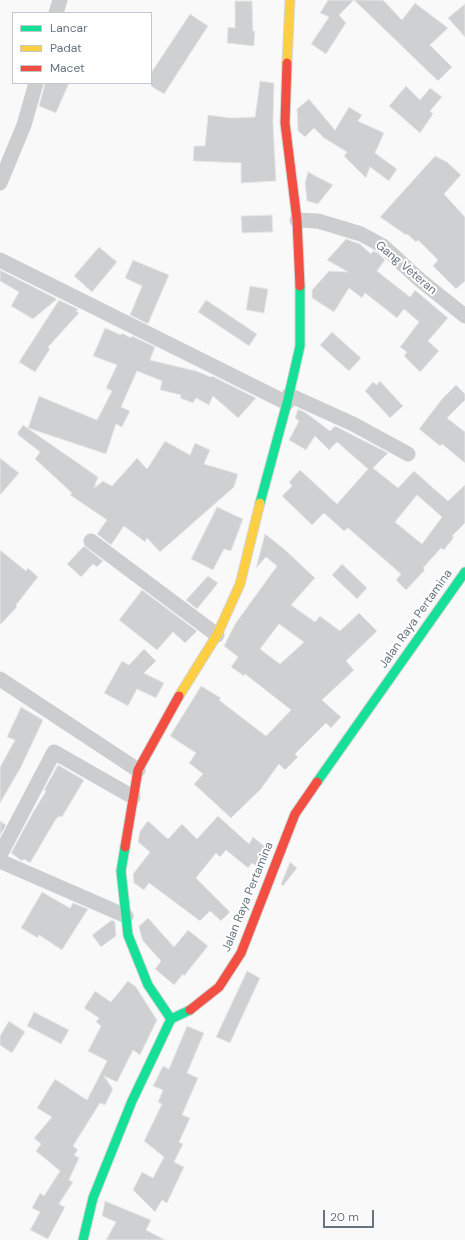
<!DOCTYPE html>
<style>
body{margin:0}
#map{position:relative;width:465px;height:1240px;overflow:hidden;background:#f9f9f9;font-family:"DM Sans",sans-serif}
canvas{display:block}
.legend{position:absolute;left:12px;top:12px;width:140px;height:72px;box-sizing:border-box;background:#fff;border:1px solid #c2c7cc;margin:0;padding:5px 7px;list-style:none;font-size:12px;color:#667480}
.legend li{display:flex;align-items:center;gap:8px;height:20px}
.legend b{width:20px;border:1px solid #c2c7cc}
.scale{position:absolute;left:323px;top:1210px;width:51px;height:18px;box-sizing:border-box;border:2px solid #667480;border-top:0;padding-left:5px;font-size:12px;line-height:14px;white-space:nowrap;color:#667480;-webkit-text-stroke:3px #fff;paint-order:stroke}
</style>
<div id="map">
<canvas width="465" height="1240"></canvas>
<ul class="legend">
<li><b style="height:5px;background:#16e098"></b>Lancar</li>
<li><b style="height:5px;background:#ffcf43"></b>Padat</li>
<li><b style="height:5px;background:#f24e42"></b>Macet</li>
</ul>
<div class="scale">20 m</div>
</div>
<script>
const c = document.querySelector('canvas').getContext('2d');
c.lineJoin = 'round';
function fill(path, color) {
  c.fillStyle = color;
  c.fill(path, 'evenodd');
}
function poly(rows) {
  const path = new Path2D();
  for (const r of rows) {
    path.moveTo(r[0], r[1]);
    for (let i = 2; i < r.length; i += 2) path.lineTo(r[i], r[i + 1]);
  }
  return path;
}
function trace(path, color, width, dash) {
  c.strokeStyle = color;
  c.lineWidth = width;
  c.lineCap = dash ? 'butt' : 'round';
  c.setLineDash(dash || []);
  c.stroke(path);
}
function label(font, color, halo, rows, align = 'center') {
  c.font = font + ' "DM Sans",sans-serif';
  c.lineWidth = 4;
  c.setLineDash([]);
  c.textBaseline = 'middle';
  c.strokeStyle = halo;
  c.fillStyle = color;
  for (const [text, x, y, turn = 0] of rows) {
    c.save();
    c.translate(x, y);
    c.rotate((+turn || 0) * Math.PI / 180);
    c.textAlign = isNaN(turn) ? turn : align;
    if (halo) c.strokeText(text, 0, 0);
    c.fillText(text, 0, 0);
    c.restore();
  }
}
const building = poly([
 [328,0,383,0,402,20,415,3,448,28,430,45,452,67,438,81,354,0,339,15,346,23,326,54,311,44,329,17,320,13,328,0],
 [235,1,252,1,253,31,255,31,254,46,227,43,228,27,235,28,235,1],
 [465,4,465,37,448,18,465,4],
 [190,14,208,26,164,94,151,86,151,73,190,14],
 [260,81,274,83,273,123,276,181,241,183,241,163,193,161,194,146,205,146,208,115,231,118,255,117,260,81],
 [45,83,69,83,56,113,39,106,45,83],
 [406,86,420,100,430,88,442,97,430,111,433,114,420,133,389,106,406,86],
 [309,99,335,130,349,107,362,115,358,121,384,133,375,153,397,169,389,181,370,167,366,178,344,156,347,152,324,138,314,128,305,137,298,131,297,109,309,99],
 [435,156,447,162,461,175,444,194,465,217,465,281,456,289,433,266,438,260,418,240,416,242,407,234,406,235,380,217,435,156],
 [308,172,333,185,318,204,307,201,305,183,308,172],
 [272,215,273,232,242,233,241,216,272,215],
 [346,239,360,244,371,254,373,251,378,253,385,260,377,271,410,297,415,290,448,318,428,341,439,351,420,372,404,356,407,352,400,347,419,322,404,309,397,318,365,293,362,298,349,288,334,312,312,298,312,290,329,271,348,272,327,260,346,239],
 [99,247,117,262,92,292,74,276,99,247],
 [133,260,169,275,148,324,130,315,142,286,125,278,133,260],
 [0,270,57,299,33,319,11,306,19,292,0,281,0,270],
 [250,286,268,289,264,313,246,310,250,286],
 [59,300,78,309,76,311,79,313,48,347,50,349,35,372,19,362,59,300],
 [206,300,257,334,249,346,198,312,206,300],
 [105,328,121,335,122,333,131,338,132,336,155,347,150,360,196,371,211,377,212,376,256,398,238,418,213,396,209,405,196,398,193,403,180,398,181,395,160,390,162,381,137,371,121,407,130,411,122,427,116,424,106,454,28,428,39,396,97,420,112,391,106,388,117,365,93,356,105,328],
 [332,332,361,358,349,371,320,345,332,332],
 [380,381,403,406,390,418,365,391,373,382,377,385,380,381],
 [456,385,465,394,465,400,447,418,465,432,465,463,442,444,440,446,419,429,442,399,456,385],
 [298,409,306,413,330,431,335,426,388,453,373,468,398,488,414,471,448,501,465,485,465,523,452,536,454,537,444,550,441,548,423,568,425,570,406,590,396,580,401,574,348,528,344,531,324,513,312,525,282,496,292,486,289,482,300,470,337,504,368,469,337,442,329,450,315,436,306,450,289,440,299,421,295,418,298,409],
 [417,495,442,517,422,544,395,522,417,495],
 [23,425,98,477,94,488,103,481,112,486,137,458,147,469,165,441,190,455,195,443,210,450,204,464,238,474,234,487,160,552,147,538,145,542,124,526,111,545,97,534,107,520,70,495,72,493,35,459,40,452,17,434,23,425],
 [0,458,19,473,0,495,0,458],
 [217,507,243,519,231,551,224,549,213,570,191,559,217,507],
 [265,534,283,548,315,578,291,605,315,622,320,616,340,631,359,613,377,631,346,661,354,670,322,700,341,717,331,728,326,723,295,754,298,757,285,770,279,764,261,789,231,818,194,784,203,774,189,763,196,753,170,736,201,686,221,698,219,700,266,736,291,710,245,674,244,676,231,667,238,657,224,646,235,624,277,566,266,557,256,568,265,534],
 [279,624,304,642,280,664,260,649,279,624],
 [84,546,103,561,97,567,93,564,81,577,67,564,84,546],
 [0,550,26,571,28,568,38,577,16,605,17,607,0,625,0,550],
 [342,564,367,588,357,599,332,575,342,564],
 [208,576,218,583,197,609,186,600,208,576],
 [142,590,197,631,185,643,173,632,157,650,119,620,142,590],
 [144,649,156,661,144,673,164,683,156,698,137,689,128,706,104,693,122,661,129,665,144,649],
 [21,707,43,720,21,767,0,803,0,767,15,740,7,737,21,707],
 [58,765,84,780,62,817,60,816,56,819,30,863,24,859,22,861,11,853,32,814,46,791,44,790,58,765],
 [218,816,249,844,253,837,268,849,260,869,252,863,248,868,226,850,220,857,216,853,196,878,230,912,221,921,210,911,200,921,149,883,144,890,134,883,133,874,150,852,138,842,140,831,148,821,168,839,182,824,197,839,218,816],
 [0,821,6,825,0,836,0,821],
 [290,862,297,868,283,886,281,884,290,862],
 [42,892,70,908,73,903,88,909,62,950,39,935,38,938,21,928,42,892],
 [148,918,174,947,188,930,208,946,184,976,183,974,174,985,155,969,161,961,143,941,140,932,139,926,148,918],
 [112,920,115,922,116,936,101,947,92,935,112,920],
 [247,971,260,978,230,1043,216,1037,247,971],
 [128,981,136,987,157,1020,140,1055,133,1050,117,1082,104,1076,113,1089,105,1105,100,1103,73,1146,78,1150,74,1155,79,1158,69,1180,73,1182,59,1204,65,1207,48,1239,30,1230,40,1212,32,1208,40,1193,44,1196,60,1171,36,1151,41,1144,34,1138,52,1117,37,1108,55,1079,87,1100,107,1061,88,1051,101,1026,96,1022,99,1018,84,1008,95,991,111,1002,128,981],
 [34,1012,69,1030,61,1044,27,1026,34,1012],
 [9,1021,25,1032,12,1053,0,1045,0,1036,9,1021],
 [187,1026,204,1033,187,1073,198,1078,182,1115,190,1118,179,1142,183,1144,174,1162,184,1167,167,1203,162,1200,155,1212,133,1190,142,1172,153,1178,164,1157,144,1141,162,1104,158,1102,163,1090,153,1086,163,1066,169,1069,187,1026],
 [105,1201,151,1220,146,1230,165,1240,106,1240,116,1222,102,1216,105,1201]
]);
const street = poly([
 [56,13,60,0],
 [0,183,24,125,36,83],
 [297,220,318,221,361,234,383,246,420,280,465,316],
 [0,260,287,403],
 [289,395,353,424,408,454],
 [91,541,217,635],
 [0,679,138,770],
 [0,855,54,752,133,797],
 [0,861,126,916]
]);
const fast = poly([
 [260,503,287,403,300,346,300,286],
 [317,782,465,572],
 [125,847,121,871,128,935,148,985,171,1019],
 [83,1240,93,1198,132,1101,171,1019,190,1010]
]);
const slow = poly([
 [287,63,290,0],
 [179,696,217,635,240,584,260,503]
]);
const jam = poly([
 [287,63,285,123,297,220,300,286],
 [125,847,138,770,179,696],
 [190,1010,219,987,241,953,295,814,317,782]
]);
const streetNames = [
 ["Gang Veteran",406,268,40],
 ["Jalan Raya Pertamina",416,619,-55],
 ["Jalan Raya Pertamina",248,897,-68]
];
fill(building, '#cfd0d1');
trace(building, '#e8e8e8', 1);
trace(fast, '#d5d6d7', 11);
trace(slow, '#d5d6d7', 11);
trace(jam, '#d5d6d7', 11);
trace(street, '#cccdce', 15);
trace(fast, '#16e098', 9);
trace(slow, '#ffcf43', 9);
trace(jam, '#f24e42', 9);
label('12px', '#667480', '#fff', streetNames);
</script>
